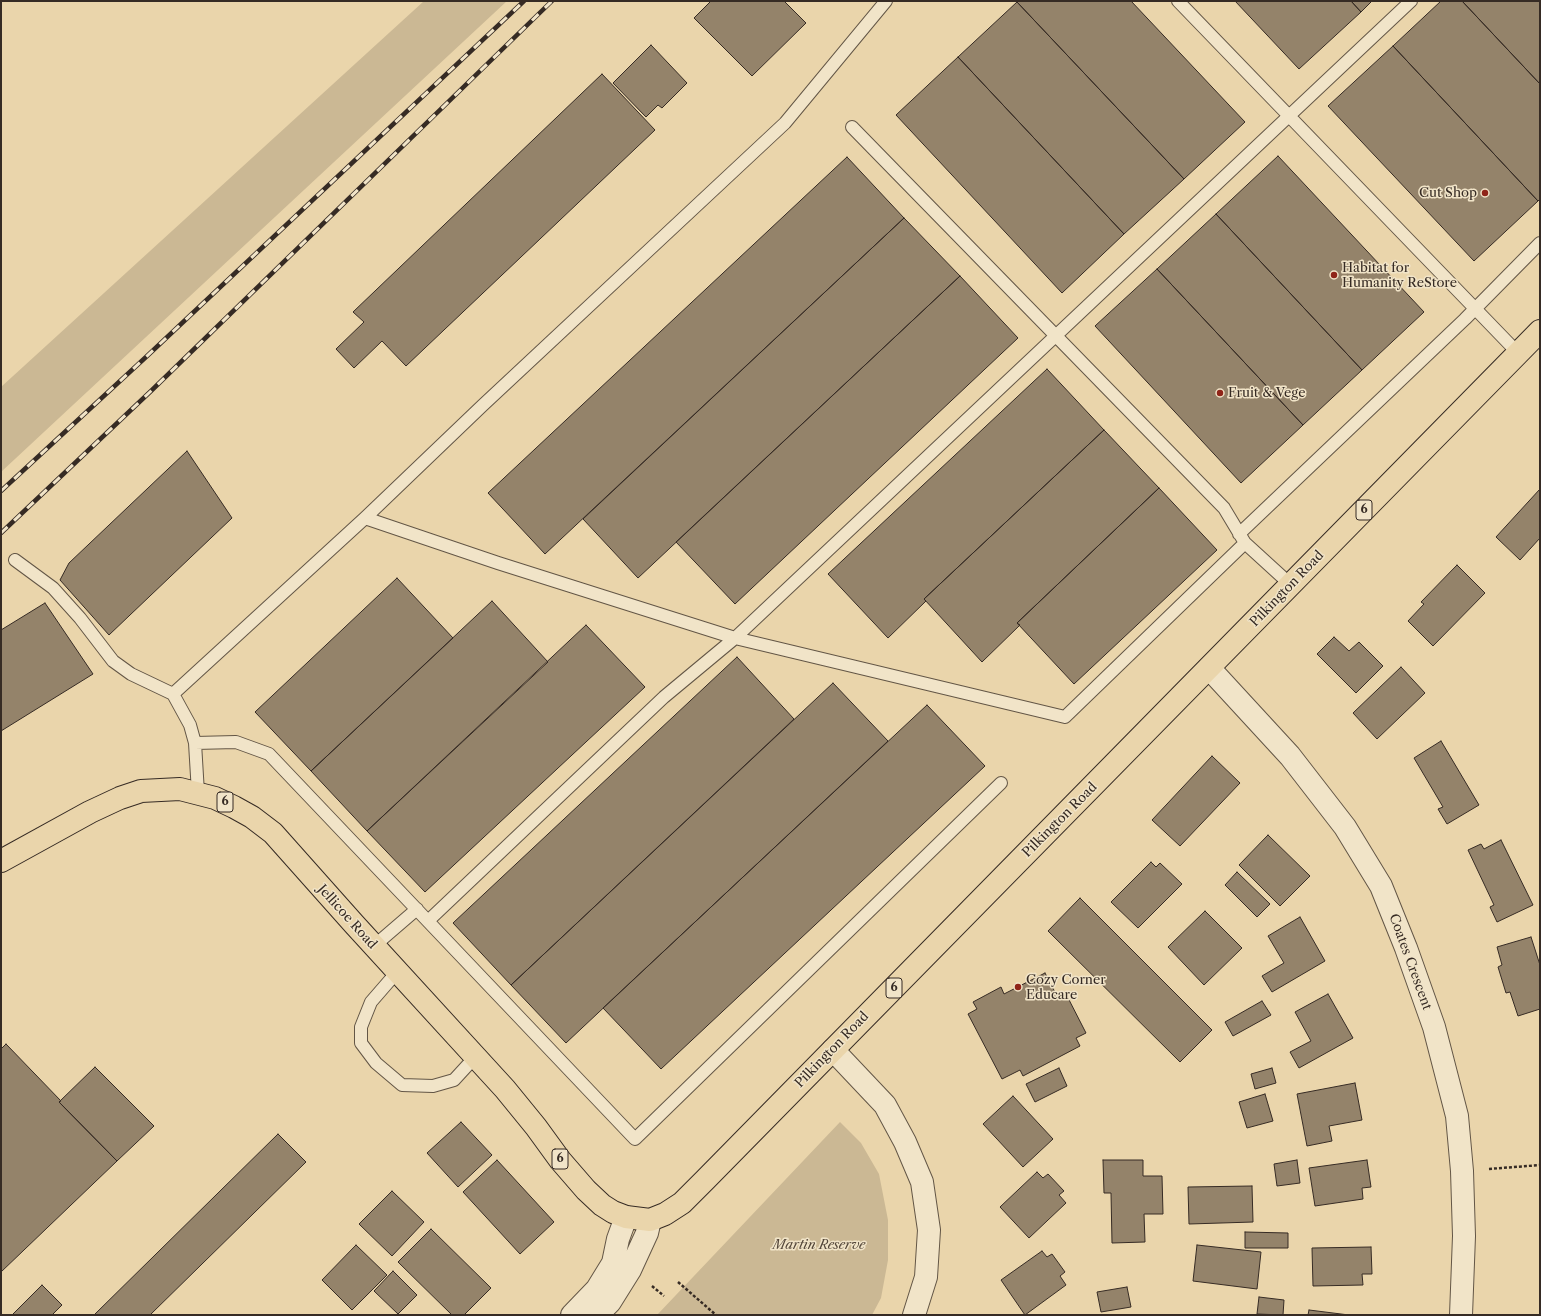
<!DOCTYPE html>
<style>
body{margin:0}
#map{position:relative;width:1541px;height:1316px;overflow:hidden;background:#ead5ab;font-family:"Libre Caslon Text",serif}
canvas{display:block}
.frame{position:absolute;inset:0;border:2px solid #362b24;pointer-events:none}
</style>
<div id="map">
<canvas width="1541" height="1316"></canvas>
<div class="frame"></div>
</div>
<script>
const c = document.querySelector('canvas').getContext('2d');
c.lineJoin = 'round';
function fill(path, color) {
  c.fillStyle = color;
  c.fill(path, 'evenodd');
}
function poly(rows) {
  const path = new Path2D();
  for (const r of rows) {
    path.moveTo(r[0], r[1]);
    for (let i = 2; i < r.length; i += 2) path.lineTo(r[i], r[i + 1]);
  }
  return path;
}
function trace(path, color, width, dash) {
  c.strokeStyle = color;
  c.lineWidth = width;
  c.lineCap = dash ? 'butt' : 'round';
  c.setLineDash(dash || []);
  c.stroke(path);
}
function label(font, color, halo, rows, align = 'center') {
  c.font = font + ' "Libre Caslon Text",serif';
  c.lineWidth = 3;
  c.setLineDash([]);
  c.textBaseline = 'middle';
  c.strokeStyle = halo;
  c.fillStyle = color;
  for (const [text, x, y, turn = 0] of rows) {
    c.save();
    c.translate(x, y);
    c.rotate((+turn || 0) * Math.PI / 180);
    c.textAlign = isNaN(turn) ? turn : align;
    if (halo) c.strokeText(text, 0, 0);
    c.fillText(text, 0, 0);
    c.restore();
  }
}
const green = poly([
 [424,1,507,1,1,472,1,387],
 [840,1122,861,1143,879,1174,888,1220,888,1260,881,1298,872,1315,657,1315]
]);
const building = poly([
 [711,1,784,1,806,23,752,76,694,18,711,1],
 [1018,1,1131,1,1245,122,1184,179,1017,2,1018,1],
 [1235,1,1351,1,1361,12,1299,69,1235,1],
 [1351,1,1372,1,1361,12,1351,1],
 [1441,1,1462,1,1540,84,1540,199,1538,201,1393,46,1441,1],
 [1462,1,1540,1,1540,84,1462,1],
 [1017,2,1184,179,1124,234,958,57,1017,2],
 [651,45,687,83,662,108,658,105,646,117,613,83,651,45],
 [1393,46,1538,201,1474,261,1328,106,1393,46],
 [958,57,1124,234,1062,293,896,115,958,57],
 [602,74,655,130,406,366,382,341,354,368,336,349,364,322,353,312,602,74],
 [1278,156,1424,312,1362,370,1216,214,1278,156],
 [847,157,904,218,545,554,488,493,847,157],
 [1216,214,1362,370,1303,425,1157,269,1216,214],
 [904,218,960,276,638,578,583,519,904,218],
 [1157,269,1303,425,1241,483,1095,326,1157,269],
 [960,276,1018,338,735,604,676,542,960,276],
 [1047,369,1104,430,924,599,926,601,888,638,828,574,1047,369],
 [1104,430,1159,488,1017,623,1020,625,982,662,924,599,1104,430],
 [187,451,232,518,109,635,60,580,69,563,187,451],
 [1159,488,1217,550,1074,684,1017,623,1159,488],
 [1540,489,1540,538,1520,560,1496,537,1540,489],
 [1457,565,1485,593,1433,646,1408,621,1424,604,1421,602,1457,565],
 [397,578,453,638,311,771,255,712,397,578],
 [492,601,548,662,367,831,311,771,492,601],
 [45,603,93,674,1,731,1,630,45,603],
 [586,625,645,687,425,892,367,831,586,625],
 [1334,637,1349,651,1359,642,1383,666,1356,693,1317,654,1334,637],
 [737,657,794,719,511,985,453,923,737,657],
 [1401,667,1425,693,1377,739,1353,713,1401,667],
 [833,683,888,741,566,1043,511,985,833,683],
 [927,705,985,766,661,1069,603,1008,927,705],
 [1441,741,1479,805,1447,824,1438,809,1443,807,1414,758,1441,741],
 [1212,756,1240,783,1180,846,1152,820,1212,756],
 [1268,835,1310,876,1280,906,1239,865,1268,835],
 [1501,840,1533,905,1497,922,1490,907,1494,905,1468,850,1481,844,1484,849,1501,840],
 [1151,862,1156,867,1160,863,1182,884,1138,928,1111,902,1151,862],
 [1237,872,1270,904,1257,917,1225,885,1237,872],
 [1080,898,1212,1030,1180,1062,1048,931,1080,898],
 [1205,911,1242,948,1204,985,1168,947,1205,911],
 [1300,917,1325,961,1272,992,1262,976,1284,963,1268,936,1300,917],
 [1531,937,1540,965,1540,1009,1518,1016,1510,992,1506,993,1498,967,1502,965,1497,947,1531,937],
 [1045,973,1057,996,1065,992,1086,1033,1076,1038,1080,1046,1023,1076,1020,1070,1002,1079,968,1014,977,1009,973,1002,1001,987,1004,994,1045,973],
 [1328,994,1353,1038,1299,1068,1290,1052,1311,1041,1295,1012,1328,994],
 [1262,1001,1271,1015,1233,1036,1225,1022,1262,1001],
 [6,1044,61,1101,59,1102,117,1161,1,1272,1,1049,6,1044],
 [95,1067,154,1126,117,1161,59,1102,95,1067],
 [1059,1068,1067,1086,1035,1102,1026,1084,1059,1068],
 [1272,1068,1276,1083,1255,1089,1251,1074,1272,1068],
 [1355,1083,1362,1120,1329,1126,1332,1141,1307,1146,1297,1094,1355,1083],
 [1265,1094,1273,1121,1247,1128,1239,1102,1265,1094],
 [1013,1096,1053,1139,1023,1167,983,1124,1013,1096],
 [461,1122,492,1155,458,1187,427,1153,461,1122],
 [278,1134,306,1162,150,1315,94,1315,278,1134],
 [497,1160,554,1222,520,1254,463,1192,497,1160],
 [1103,1160,1143,1160,1143,1176,1162,1176,1163,1214,1144,1214,1145,1242,1112,1243,1111,1193,1104,1193,1103,1160],
 [1297,1160,1300,1183,1277,1186,1274,1164,1297,1160],
 [1367,1160,1371,1187,1362,1188,1363,1199,1315,1206,1309,1168,1367,1160],
 [1037,1172,1043,1178,1048,1174,1064,1191,1059,1195,1066,1203,1029,1238,1000,1207,1037,1172],
 [1252,1186,1253,1222,1189,1224,1188,1187,1252,1186],
 [392,1191,424,1222,392,1256,359,1224,392,1191],
 [431,1229,491,1288,464,1315,452,1315,398,1262,431,1229],
 [1245,1232,1288,1233,1288,1248,1245,1248,1245,1232],
 [356,1245,387,1275,352,1310,322,1280,356,1245],
 [1197,1245,1261,1252,1257,1289,1193,1281,1197,1245],
 [1371,1247,1372,1274,1362,1274,1363,1285,1313,1286,1312,1248,1371,1247],
 [1042,1251,1047,1257,1052,1254,1065,1272,1060,1276,1066,1285,1025,1315,1001,1280,1042,1251],
 [393,1271,417,1295,398,1314,374,1291,393,1271],
 [42,1285,62,1305,52,1315,12,1315,42,1285],
 [1127,1287,1131,1307,1101,1312,1097,1292,1127,1287],
 [1259,1297,1284,1300,1283,1315,1257,1314,1259,1297],
 [1309,1310,1349,1315,1308,1315,1309,1310]
]);
const path = poly([
 [1489,1169,1540,1165],
 [678,1282,716,1315],
 [652,1286,664,1296]
]);
const service = poly([
 [1178,1,1518,353],
 [852,127,1224,508,1245,543,1291,585],
 [365,518,498,563,735,638,1065,717,1245,543],
 [1239,534,1465,319,1540,243],
 [15,560,53,588,80,618,113,661,131,674,173,694,190,725,195,743,198,793],
 [173,694,365,518,483,405,785,123,886,1],
 [195,743,236,742,269,754,635,1139,1001,783],
 [428,921,664,697,735,638,1411,1],
 [374,946,417,909],
 [397,972,371,1002,361,1027,361,1043,376,1063,402,1085,433,1086,454,1080,476,1056]
]);
const minor = poly([
 [1209,668,1290,756,1345,827,1381,886,1406,948,1434,1027,1457,1116,1462,1171,1464,1236,1461,1315],
 [833,1050,885,1105,905,1142,922,1182,929,1230,926,1277,914,1315]
]);
const tertiary = poly([
 [572,1315,597,1289,613,1263,618,1239,626,1217],
 [597,1315,610,1302,630,1270,647,1233,650,1220]
]);
const primary = poly([
 [1,861,90,812,120,798,141,791,180,789,215,798,234,807,252,817,273,833,354,924,505,1089,536,1127,560,1160,586,1190,602,1205,613,1212,626,1217,650,1220,665,1214,682,1203,705,1180,1540,331]
]);
const rail = poly([
 [1,491,146,357,524,1],
 [1,533,151,391,552,1]
]);
const markers = [
 [1485,193,4,"#8f2418"],
 [1334,275,4,"#8f2418"],
 [1220,393,4,"#8f2418"],
 [1018,987,4,"#8f2418"]
];
const shields = [
 [1364,510,16],
 [225,802,16],
 [894,988,16],
 [560,1159,16]
];
const shieldNames = [
 ["6",1364,510],
 ["6",225,802],
 ["6",894,988],
 ["6",560,1159]
];
const poiNames = [
 ["Cut Shop",1477,193,"right"],
 ["Habitat for",1342,268],
 ["Humanity ReStore",1342,283],
 ["Fruit & Vege",1228,393],
 ["Cozy Corner",1026,980],
 ["Educare",1026,995]
];
const streetNames = [
 ["Pilkington Road",1287,589,-46],
 ["Pilkington Road",1060,820,-45],
 ["Jellicoe Road",347,917,48],
 ["Coates Crescent",1410,962,70],
 ["Pilkington Road",832,1050,-46]
];
const parkNames = [
 ["Martin Reserve",819,1245]
];
fill(green, '#cbb894');
fill(building, '#94836a');
trace(building, '#362b24', 1);
trace(service, '#635646', 14);
trace(minor, '#635646', 24);
trace(tertiary, '#635646', 24);
trace(primary, '#362b24', 24);
trace(path, '#362b24', 2.5, [3, 2]);
trace(service, '#f1e4c8', 12);
trace(minor, '#f1e4c8', 22);
trace(tertiary, '#f1e4c8', 22);
trace(primary, '#ead5ab', 22);
trace(rail, '#362b24', 4.5);
trace(rail, '#f1e4c8', 3, [9]);
for (const [x, y, r, color] of markers) {
  const dot = new Path2D();
  dot.arc(x, y, r, 0, 2 * Math.PI);
  c.fillStyle = color;
  c.fill(dot);
  trace(dot, '#f1e4c8', 1.5);
}
for (const [x, y, w] of shields) {
  const box = new Path2D();
  box.roundRect(x - w / 2, y - 10, w, 20, 3);
  c.fillStyle = '#f1e4c8';
  c.fill(box);
  trace(box, '#362b24', 1);
}
label('bold 12px', '#362b24', null, shieldNames);
label('13px', '#362b24', '#f1e4c8', poiNames, 'left');
label('13px', '#362b24', '#f1e4c8', streetNames);
label('italic 13px', '#54473a', '#f1e4c8', parkNames);
</script>
